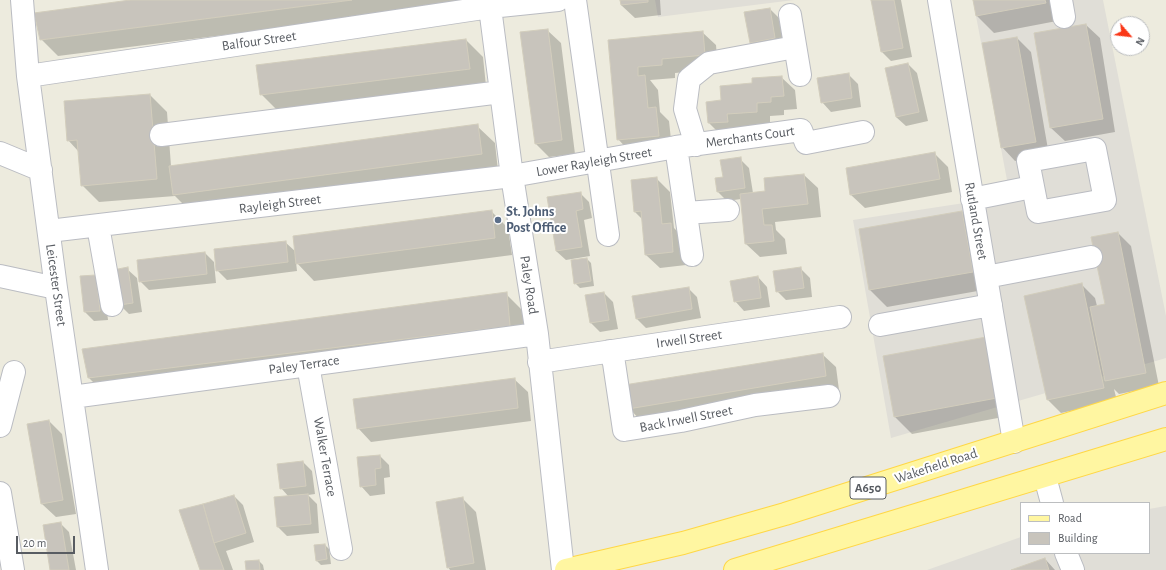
<!DOCTYPE html>
<style>
body{margin:0}
#map{position:relative;width:1166px;height:570px;overflow:hidden;background:#edebde;font-family:"Alegreya Sans",sans-serif}
canvas{display:block}
.legend{position:absolute;left:1020px;top:502px;width:130px;height:52px;box-sizing:border-box;background:#fff;border:1px solid #bcbec0;margin:0;padding:5px 7px;list-style:none;font-size:12px;color:#585c62}
.legend li{display:flex;align-items:center;gap:8px;height:20px}
.legend b{width:20px;border:1px solid #bcbec0}
.north{position:absolute;left:1110px;top:16px;width:40px;height:40px;box-sizing:border-box;background:#fff;border:1px solid #bcbec0;border-radius:50%;rotate:118deg;font-size:11px;font-weight:700;line-height:16px;text-align:center;color:#585c62}
.north::after{content:'';display:block;margin:auto;width:14px;height:18px;background:#fa3717;clip-path:polygon(50% 0,100% 100%,50% 72%,0 100%)}
.scale{position:absolute;left:16px;top:536px;width:59px;height:18px;box-sizing:border-box;border:2px solid #585c62;border-top:0;padding-left:5px;font-size:12px;line-height:14px;white-space:nowrap;color:#585c62;-webkit-text-stroke:3px #fff;paint-order:stroke}
</style>
<div id="map">
<canvas width="1166" height="570"></canvas>
<ul class="legend">
<li><b style="height:5px;background:#fff6a1"></b>Road</li>
<li><b style="height:11px;background:#c8c4bc"></b>Building</li>
</ul>
<div class="north">N</div>
<div class="scale">20 m</div>
</div>
<script>
const c = document.querySelector('canvas').getContext('2d');
c.lineJoin = 'round';
function fill(path, color) {
  c.fillStyle = color;
  c.fill(path, 'evenodd');
}
function poly(rows) {
  const path = new Path2D();
  for (const r of rows) {
    path.moveTo(r[0], r[1]);
    for (let i = 2; i < r.length; i += 2) path.lineTo(r[i], r[i + 1]);
  }
  return path;
}
function trace(path, color, width, dash) {
  c.strokeStyle = color;
  c.lineWidth = width;
  c.lineCap = dash ? 'butt' : 'round';
  c.setLineDash(dash || []);
  c.stroke(path);
}
function label(font, color, halo, rows, align = 'center') {
  c.font = font + ' "Alegreya Sans",sans-serif';
  c.lineWidth = 4;
  c.setLineDash([]);
  c.textBaseline = 'middle';
  c.strokeStyle = halo;
  c.fillStyle = color;
  for (const [text, x, y, turn = 0] of rows) {
    c.save();
    c.translate(x, y);
    c.rotate((+turn || 0) * Math.PI / 180);
    c.textAlign = isNaN(turn) ? turn : align;
    if (halo) c.strokeText(text, 0, 0);
    c.fillText(text, 0, 0);
    c.restore();
  }
}
const industrial = poly([
 [655,0,794,0,658,17],
 [973,0,1103,0,1166,316,1166,358,891,438,853,220,1010,196],
 [1166,506,1166,570,927,570,1021,537,1021,553,1149,553,1149,509]
]);
const shadow = poly([
 [138,0,477,0,477,3,58,56,41,39],
 [621,0,660,0,661,15,635,18,621,5],
 [872,0,901,0,912,57,891,61,882,52],
 [974,0,1059,0,1062,20,994,33,977,16],
 [770,9,779,18,784,47,760,51,751,42],
 [1086,25,1100,38,1115,132,1065,141,1051,128],
 [547,30,561,43,575,154,549,157,536,144],
 [702,32,716,45,718,69,675,73,675,78,650,80,658,90,660,112,669,121,672,149,631,153,618,139,609,41],
 [1017,38,1031,52,1049,155,1015,161,1002,147],
 [466,40,483,57,486,86,278,111,261,94],
 [908,64,917,73,928,121,906,126,896,117],
 [848,74,858,84,861,107,831,112,822,102],
 [781,77,795,90,797,109,784,110,784,115,770,116,770,125,722,136,709,123,707,103,722,101,754,84],
 [150,95,167,112,171,166,477,126,495,143,498,171,191,212,175,196,99,202,82,185,79,152,68,140],
 [934,153,948,167,952,192,865,208,851,195],
 [740,159,749,168,753,193,766,192,804,175,818,188,821,217,775,222,776,230,785,239,787,254,760,257,746,244,741,199,727,201,718,192,716,179,724,178],
 [657,179,670,192,674,228,684,238,686,265,660,268,646,255,642,219,635,212],
 [580,193,589,202,592,218,584,220,590,256,566,260,556,251],
 [491,211,508,228,512,255,314,281,296,262,297,271,227,280,217,270,285,242,296,252],
 [962,212,979,229,989,289,887,307,870,290],
 [1118,233,1131,246,1159,386,1119,394,1114,389,1117,401,1061,413,1048,400,1081,284,1095,298,1097,306,1106,304],
 [205,253,214,262,216,283,149,290,140,281],
 [587,259,591,263,594,286,580,288,575,283],
 [127,269,137,278,142,312,129,314,120,305],
 [801,269,810,278,812,297,786,300,777,291],
 [81,277,104,285,108,320,94,321,85,312],
 [758,277,767,287,770,307,744,311,735,301],
 [688,288,697,297,701,318,646,328,637,319],
 [604,293,613,302,618,329,600,332,591,323],
 [506,294,523,311,527,343,106,395,89,378],
 [986,338,1014,415,912,434,895,417],
 [822,354,836,367,839,390,642,422,629,408],
 [514,379,528,392,531,421,371,442,358,428],
 [49,421,62,434,76,514,56,517,42,504,28,425],
 [380,456,389,465,390,477,384,478,385,494,370,496,361,486],
 [303,462,312,471,315,494,308,495,317,504,319,533,287,536,277,526,289,497,281,488],
 [234,496,243,505,254,542,226,551,233,570,201,570],
 [463,499,476,512,486,570,450,570,448,567],
 [60,523,69,532,76,570,51,570],
 [325,545,329,549,331,564,321,565,317,561],
 [1045,559,1055,570,1014,570],
 [259,561,263,565,264,570,247,570]
]);
const building = poly([
 [130,0,352,0,40,40,34,13,130,0],
 [620,0,648,0,648,2,621,5,620,0],
 [871,0,894,0,903,48,881,52,871,0],
 [973,0,1045,0,1046,3,976,16,973,0],
 [770,8,775,38,750,43,744,12,770,8],
 [1086,24,1103,119,1050,128,1034,33,1086,24],
 [548,29,562,140,535,144,520,32,548,29],
 [703,31,705,55,662,59,662,65,638,67,638,76,645,75,648,108,656,107,659,136,617,140,608,40,703,31],
 [1017,37,1036,142,1001,148,982,43,1017,37],
 [466,39,470,69,260,95,256,65,466,39],
 [908,63,919,112,896,117,885,68,908,63],
 [849,73,852,98,821,103,817,78,849,73],
 [782,76,784,96,771,97,771,102,757,103,757,112,727,114,728,122,708,123,706,102,721,100,720,86,752,83,752,78,782,76],
 [150,94,157,179,81,186,77,140,67,141,64,101,150,94],
 [478,124,482,154,173,195,169,166,478,124],
 [935,152,940,179,850,195,846,168,935,152],
 [741,157,745,188,717,192,715,178,723,177,720,160,741,157],
 [804,174,808,204,762,209,764,225,772,225,774,241,745,244,740,194,765,191,764,178,804,174],
 [657,177,662,224,671,223,673,252,645,255,641,211,634,212,631,180,657,177],
 [581,192,583,209,576,211,582,247,556,251,547,197,581,192],
 [492,210,495,238,296,264,293,236,492,210],
 [962,211,973,272,869,290,859,229,962,211],
 [1118,232,1146,373,1105,381,1090,307,1105,304,1091,237,1118,232],
 [286,241,288,262,216,271,214,249,286,241],
 [205,252,207,274,139,282,137,260,205,252],
 [587,258,591,281,574,284,571,260,587,258],
 [128,267,133,303,119,305,113,270,128,267],
 [801,267,804,288,776,292,773,271,801,267],
 [96,275,100,311,84,312,80,276,96,275],
 [758,276,761,298,734,302,730,281,758,276],
 [1082,283,1104,388,1047,400,1024,296,1082,283],
 [689,287,692,309,636,319,632,296,689,287],
 [507,292,510,326,88,378,82,349,507,292],
 [604,292,609,320,590,323,585,295,604,292],
 [986,337,997,398,894,417,883,356,986,337],
 [823,353,826,376,628,409,624,385,823,353],
 [515,378,518,408,357,429,353,399,515,378],
 [49,420,63,500,41,504,27,424,49,420],
 [380,455,381,468,375,469,376,485,360,487,357,457,380,455],
 [303,461,306,486,280,489,277,464,303,461],
 [308,494,311,524,277,527,274,497,308,494],
 [234,495,246,533,214,543,203,504,234,495],
 [463,497,474,563,447,568,436,502,463,497],
 [203,504,214,543,224,570,200,570,179,510,203,504],
 [61,522,69,570,50,570,43,525,61,522],
 [325,544,327,559,316,561,314,545,325,544],
 [1045,558,1049,570,1011,570,1045,558],
 [259,560,260,570,246,570,245,561,259,560]
]);
const minor = poly([
 [22,0,28,76,56,288,97,570],
 [489,0,512,176,537,334,563,570],
 [575,0,608,235],
 [939,0,1014,442],
 [1061,0,1064,17],
 [790,15,800,75],
 [28,76,490,7,558,0],
 [161,135,501,92],
 [696,145,685,109,689,79,709,63,795,47],
 [676,147,692,255],
 [1095,149,1105,200,1038,212,1028,161,1095,149],
 [0,153,41,170],
 [972,199,1032,187],
 [686,213,728,210],
 [98,226,112,305],
 [49,231,512,176,676,147,801,130,806,143,863,132],
 [0,276,56,288],
 [986,277,1091,257],
 [880,325,991,305],
 [610,351,614,363,624,430,681,421,755,405,829,396],
 [539,362,840,317],
 [308,365,341,549],
 [72,397,537,334],
 [0,426,14,372],
 [1045,477,1052,503],
 [0,493,13,570],
 [1066,553,1073,570]
]);
const major = poly([
 [566,570,683,543,785,514,1166,393],
 [735,570,1166,439]
]);
const markers = [
 [498,220,4,"#5c6f8a"]
];
const shields = [
 [868,488,36]
];
const shieldNames = [
 ["A650",868,488]
];
const streetNames = [
 ["Balfour Street",259,41,-8],
 ["Merchants Court",750,137,-8],
 ["Lower Rayleigh Street",594,162,-10],
 ["Rayleigh Street",280,204,-7],
 ["Rutland Street",976,221,80],
 ["Leicester Street",56,285,82],
 ["Paley Road",529,285,81],
 ["Irwell Street",689,339,-8],
 ["Paley Terrace",304,365,-8],
 ["Back Irwell Street",686,419,-11],
 ["Walker Terrace",325,457,80],
 ["Wakefield Road",936,466,-18]
];
const serviceNames = [
 ["St. Johns",506,212],
 ["Post Office",506,228]
];
fill(industrial, '#e0ded7');
fill(shadow, '#0003');
fill(building, '#c8c4bc');
trace(building, '#d2cdbc', 1);
trace(minor, '#babcc2', 24);
trace(major, '#ffd745', 24);
trace(minor, '#fff', 22);
trace(major, '#fff6a1', 22);
for (const [x, y, r, color] of markers) {
  const dot = new Path2D();
  dot.arc(x, y, r, 0, 2 * Math.PI);
  c.fillStyle = color;
  c.fill(dot);
  trace(dot, '#fff', 1.5);
}
for (const [x, y, w] of shields) {
  const box = new Path2D();
  box.roundRect(x - w / 2, y - 11, w, 22, 3);
  c.fillStyle = '#fff';
  c.fill(box);
  trace(box, '#585c62', 1);
}
label('bold 13px', '#585c62', null, shieldNames);
label('14px', '#585c62', '#fff', streetNames);
label('bold 14px', '#4e5e75', '#fff', serviceNames, 'left');
</script>
